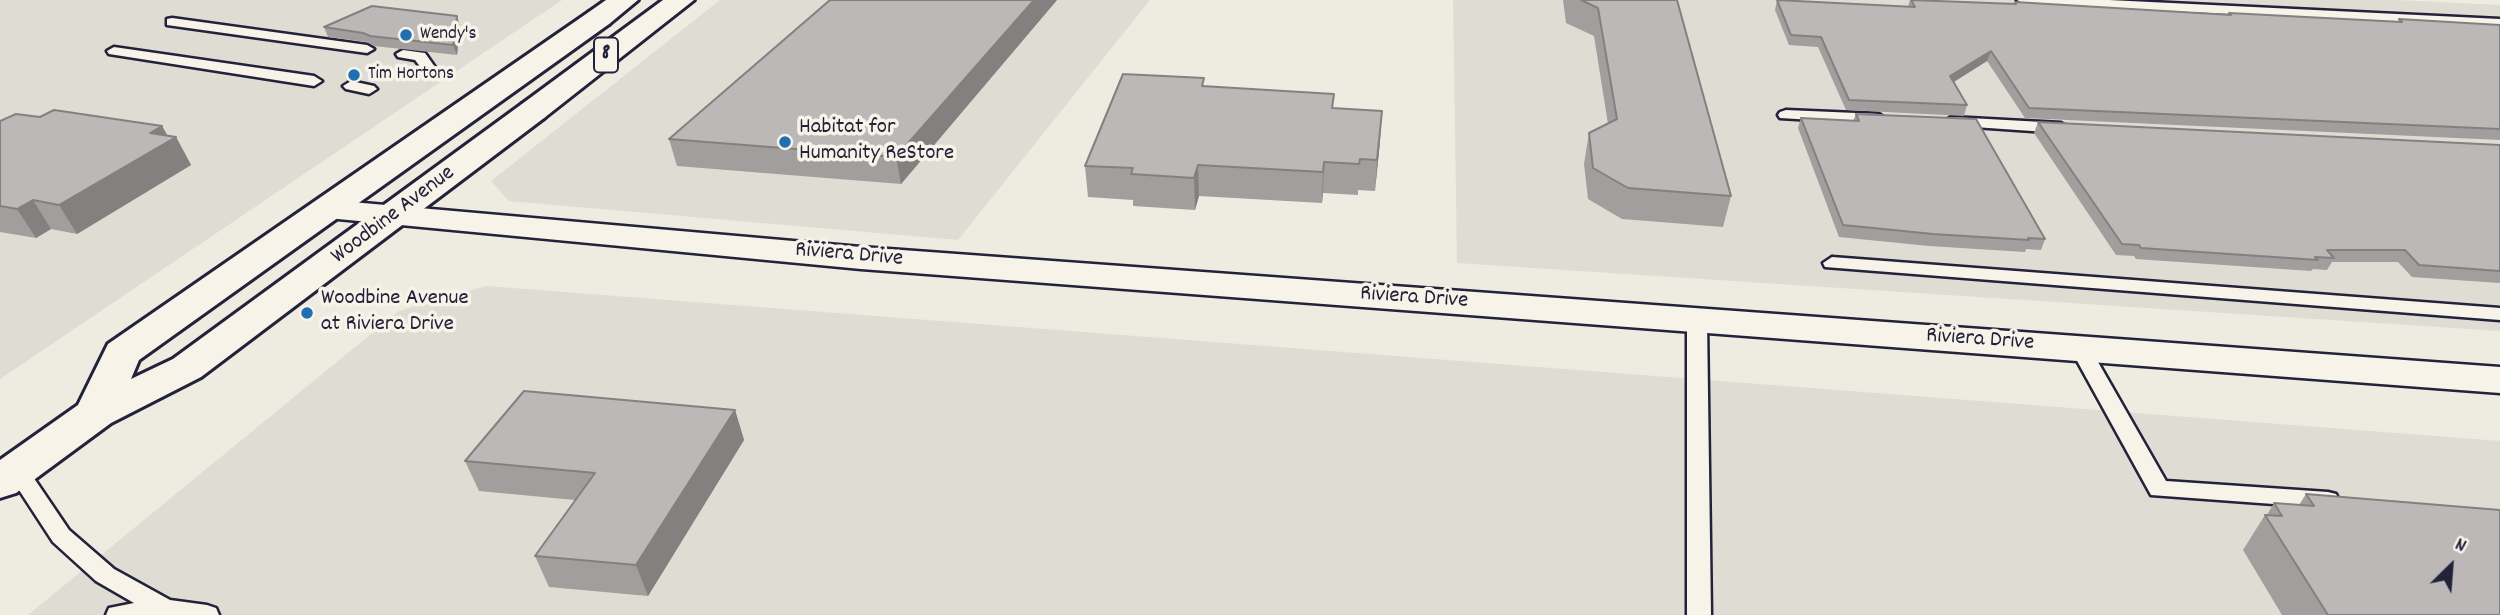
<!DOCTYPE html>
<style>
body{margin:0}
#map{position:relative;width:2500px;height:615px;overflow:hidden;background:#eeebe1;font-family:Dekko,sans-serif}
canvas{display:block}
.north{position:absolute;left:2416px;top:531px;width:70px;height:70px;-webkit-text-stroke:5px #f7f3e8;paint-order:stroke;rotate:25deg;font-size:19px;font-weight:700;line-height:28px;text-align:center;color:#22223b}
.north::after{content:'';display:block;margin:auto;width:24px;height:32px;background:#22223b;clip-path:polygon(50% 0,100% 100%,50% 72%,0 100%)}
</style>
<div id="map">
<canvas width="2500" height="615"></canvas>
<div class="north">N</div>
</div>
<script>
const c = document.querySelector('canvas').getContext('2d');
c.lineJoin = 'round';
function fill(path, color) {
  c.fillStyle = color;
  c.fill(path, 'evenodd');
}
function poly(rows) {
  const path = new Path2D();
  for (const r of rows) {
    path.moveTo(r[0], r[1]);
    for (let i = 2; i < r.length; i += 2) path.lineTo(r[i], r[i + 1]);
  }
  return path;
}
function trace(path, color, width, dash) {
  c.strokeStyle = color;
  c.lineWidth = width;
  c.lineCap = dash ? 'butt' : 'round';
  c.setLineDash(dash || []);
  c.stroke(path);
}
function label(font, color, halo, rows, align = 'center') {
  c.font = font + ' Dekko,sans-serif';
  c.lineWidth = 7;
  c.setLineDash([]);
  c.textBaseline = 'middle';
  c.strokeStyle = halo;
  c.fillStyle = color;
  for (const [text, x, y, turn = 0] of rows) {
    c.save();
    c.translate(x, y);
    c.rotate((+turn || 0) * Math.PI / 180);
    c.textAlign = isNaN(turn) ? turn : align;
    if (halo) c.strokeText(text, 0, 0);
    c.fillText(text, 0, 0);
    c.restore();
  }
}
const built = poly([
 [0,0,562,0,0,379],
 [720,0,1150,0,958,240,509,201,491,181],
 [1453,0,2397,0,2500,5,2500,331,1457,263],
 [486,286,2500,441,2500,615,28,615,399,311]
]);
const lane = poly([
 [2017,0,2109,0,2500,19,2500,27,2024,4,2017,0],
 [172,18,367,45,374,49,367,53,167,25,167,19,172,18],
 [114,47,314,76,322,81,314,86,109,54,107,51,114,47],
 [403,50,425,53,437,70,435,73,425,73,415,60,398,57,396,54,403,50],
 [351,81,374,86,377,89,369,94,346,89,343,86,351,81],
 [1786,110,1879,114,1887,119,1879,124,1780,118,1778,115,1780,112,1786,110],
 [1951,117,2061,123,2069,128,2061,133,1945,125,1943,122,1951,117],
 [1832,257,2500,308,2500,320,1825,267,1823,263,1832,257],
 [1697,314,1707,320,1711,615,1687,615,1687,320,1697,314],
 [2080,342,2087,344,2090,348,2166,481,2328,492,2336,494,2339,500,2336,506,2328,508,2151,495,2070,348,2073,344,2080,342],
 [17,462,25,465,69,530,114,569,170,600,207,605,216,608,219,615,106,615,109,608,134,603,96,581,53,542,6,470,9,465,17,462]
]);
const street = poly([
 [329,200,861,247,2500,367,2500,393,861,269,317,217,312,210,317,203,329,200]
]);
const secondary = poly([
 [599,10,609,12,613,18,609,24,139,360,131,379,173,359,522,104,533,102,544,104,549,111,544,118,201,377,111,423,16,493,0,498,0,460,78,405,108,344,589,12,599,10]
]);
const primary = poly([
 [606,0,638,0,609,24,599,26,589,24,585,18,589,12,606,0],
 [663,0,694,0,544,118,533,120,522,118,517,111,522,104,663,0]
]);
const wall = poly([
 [1057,0,901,184,677,166,669,139],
 [1563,0,1677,0,1731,196,1723,227,1622,219,1588,199,1584,164,1589,133,1608,124,1594,36,1566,23],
 [1777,0,1908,7,1910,0,2014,4,2015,2,2228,15,2229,13,2398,22,2399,19,2500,25,2500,140,2025,118,1987,61,1954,82,1967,105,1964,116,1846,110,1818,47,1789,45,1775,10],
 [460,26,457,55,374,46,367,42,328,37,324,27],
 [1205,86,1334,94,1333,108,1380,141,1375,191,1358,190,1358,195,1323,193,1322,203,1199,196,1195,210,1133,206,1133,200,1088,197,1085,166],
 [1856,114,2045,239,2041,250,2026,249,2025,252,1929,246,1839,237,1798,128,1801,118,1853,121],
 [40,117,162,126,168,136,176,137,191,165,77,234,51,229,36,238,0,232,0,121],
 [2038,122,2500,145,2500,283,2412,277,2398,262,2332,262,2327,270,2313,269,2311,271,2136,259,2134,256,2116,255,2034,133],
 [735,410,744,440,648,596,549,587,535,556,575,500,479,491,465,461],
 [2306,494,2500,615,2282,615,2243,550,2265,515,2267,515,2274,503,2299,505]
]);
const shadedWall = poly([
 [1034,0,1057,0,901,184,896,157],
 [457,16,460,26,457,55,453,45],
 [1991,51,1987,61,1947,86,1950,76],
 [1382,111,1380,141,1375,191,1377,160],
 [162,126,170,141,176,137,191,165,77,234,59,205,150,133],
 [1324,162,1323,193,1322,203,1323,172],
 [1198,165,1199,196,1195,210,1194,178],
 [33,200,51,229,36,238,17,209],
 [735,410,744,440,648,596,636,565]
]);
const building = poly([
 [830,0,1034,0,896,157,669,139,830,0],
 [1581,0,1677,0,1731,196,1628,188,1593,168,1589,133,1617,119,1598,8,1581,0],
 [1777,0,1915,7,1911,0,2016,4,2015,2,2231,15,2229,13,2402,22,2399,19,2500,25,2500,129,2029,108,1991,51,1950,76,1967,105,1849,100,1821,37,1791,35,1777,0],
 [372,6,457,16,453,45,370,36,363,33,324,27,372,6],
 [1123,74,1204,78,1202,86,1334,94,1332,108,1382,111,1377,160,1360,159,1359,164,1324,162,1323,172,1198,165,1194,178,1131,174,1133,168,1085,166,1123,74],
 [54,110,162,126,150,133,176,137,59,205,33,200,17,209,0,206,0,121,16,114,40,117,54,110],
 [1856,114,1976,119,2045,239,2028,238,2029,240,1933,234,1843,225,1801,118,1859,121,1856,114],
 [2038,122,2500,145,2500,271,2419,265,2405,250,2327,250,2334,258,2315,257,2318,260,2141,248,2139,245,2122,244,2038,122],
 [524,391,735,410,636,565,535,556,595,473,465,461,524,391],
 [2306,494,2500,510,2500,615,2328,615,2265,515,2282,516,2274,503,2314,506,2306,494]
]);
const markers = [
 [406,35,7,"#1f6fb2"],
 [354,75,7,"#1f6fb2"],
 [785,142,7,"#1f6fb2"],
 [307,313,7,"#1f6fb2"]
];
const farPoinames = [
 ["Wendy's",420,35],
 ["Tim Hortons",368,75]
];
const shields = [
 [606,55,24]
];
const shieldNames = [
 ["8",606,55]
];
const poiNames = [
 ["Habitat for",799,129],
 ["Humanity ReStore",799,155],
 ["Woodbine Avenue",321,300],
 ["at Riviera Drive",321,326]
];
const streetNames = [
 ["Woodbine Avenue",394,216,-37],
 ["Riviera Drive",849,256,5],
 ["Riviera Drive",1414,299,4],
 ["Riviera Drive",1980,341,4]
];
fill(built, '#dfdcd4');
trace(lane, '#22223b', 5);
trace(street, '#22223b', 5);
trace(secondary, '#22223b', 6);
trace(primary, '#22223b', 6);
fill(lane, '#f7f3e8');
fill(street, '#f7f3e8');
fill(secondary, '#f7f3e8');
fill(primary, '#f7f3e8');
fill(wall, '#a19e9d');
fill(shadedWall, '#838180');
fill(building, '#bbb8b7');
trace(building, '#838180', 2);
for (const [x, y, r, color] of markers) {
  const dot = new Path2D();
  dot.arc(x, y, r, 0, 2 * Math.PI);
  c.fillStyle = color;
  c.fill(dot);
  trace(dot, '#f7f3e8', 2.5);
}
label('19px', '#22223b', '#f7f3e8', farPoinames, 'left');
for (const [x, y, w] of shields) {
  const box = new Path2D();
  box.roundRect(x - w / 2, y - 17.5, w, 35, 5);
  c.fillStyle = '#f7f3e8';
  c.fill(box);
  trace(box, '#22223b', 2);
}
label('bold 21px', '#22223b', null, shieldNames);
label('23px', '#22223b', '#f7f3e8', poiNames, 'left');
label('23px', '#22223b', '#f7f3e8', streetNames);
</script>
